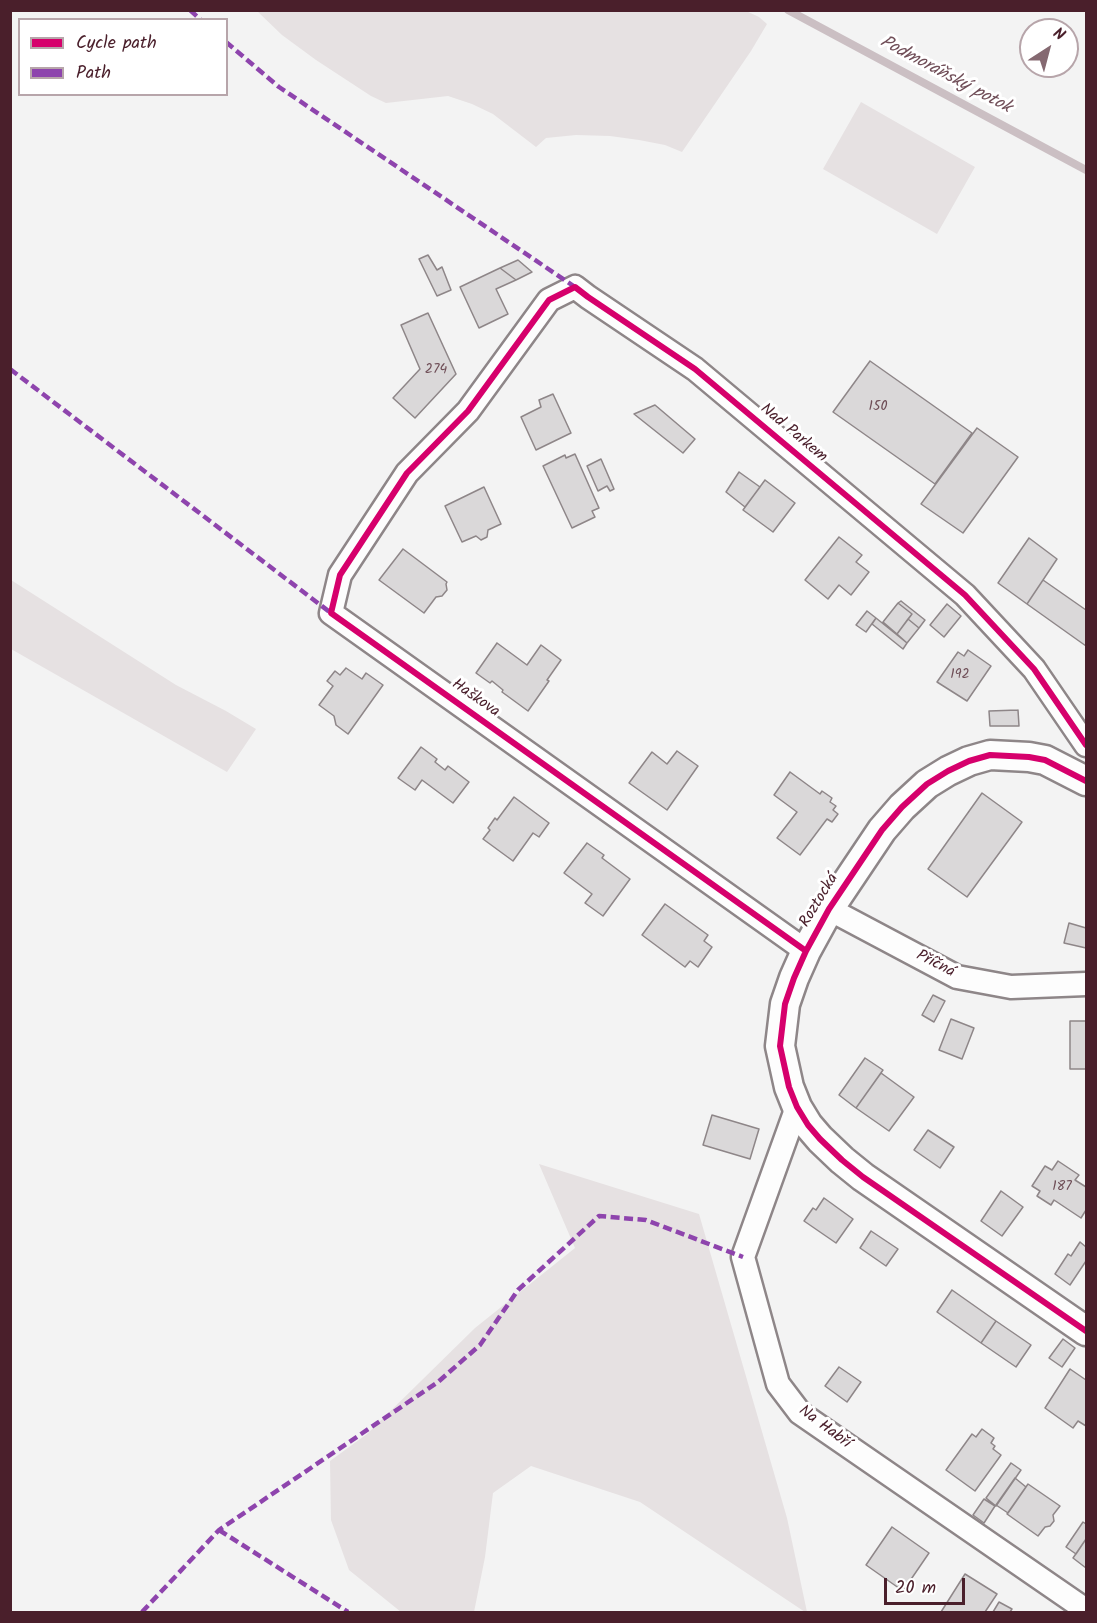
<!DOCTYPE html>
<meta charset="utf-8">
<style>
body{margin:0}
#map{position:relative;width:1097px;height:1623px;overflow:hidden;background:#f3f3f3;font-family:Kalam,sans-serif}
canvas{display:block}
.frame{position:absolute;inset:0;border:12px solid #4a1f2b;pointer-events:none}
.legend{position:absolute;left:18px;top:18px;width:210px;height:78px;box-sizing:border-box;background:#fff;border:2px solid #b7a5aa;margin:0;padding:8px 10px;list-style:none;font-size:18px;color:#4a1f2b}
.legend li{display:flex;align-items:center;gap:12px;height:30px}
.legend b{width:30px;border:2px solid #b7a5aa}
.north{position:absolute;left:1019px;top:18px;width:60px;height:60px;box-sizing:border-box;background:#fff;border:2px solid #b7a5aa;border-radius:50%;rotate:36deg;font-size:16px;font-weight:700;line-height:24px;text-align:center;color:#4a1f2b}
.north::after{content:'';display:block;margin:auto;width:21px;height:27px;background:#856971;clip-path:polygon(50% 0,100% 100%,50% 72%,0 100%)}
.scale{position:absolute;left:884px;top:1578px;width:81px;height:27px;box-sizing:border-box;border:3px solid #4a1f2b;border-top:0;padding-left:8px;font-size:18px;line-height:21px;white-space:nowrap;color:#4a1f2b;-webkit-text-stroke:4px #fff;paint-order:stroke}
</style>
<div id="map">
<canvas width="1097" height="1623"></canvas>
<div class="frame"></div>
<ul class="legend">
<li><b style="height:8px;background:#d6006c"></b>Cycle path</li>
<li><b style="height:8px;background:#8e44ad"></b>Path</li>
</ul>
<div class="north">N</div>
<div class="scale">20 m</div>
</div>
<script>
const c = document.querySelector('canvas').getContext('2d');
c.lineJoin = 'round';
function fill(path, color) {
  c.fillStyle = color;
  c.fill(path, 'evenodd');
}
function poly(rows) {
  const path = new Path2D();
  for (const r of rows) {
    path.moveTo(r[0], r[1]);
    for (let i = 2; i < r.length; i += 2) path.lineTo(r[i], r[i + 1]);
  }
  return path;
}
function trace(path, color, width, dash) {
  c.strokeStyle = color;
  c.lineWidth = width;
  c.lineCap = dash ? 'butt' : 'round';
  c.setLineDash(dash || []);
  c.stroke(path);
}
function label(font, color, halo, rows, align = 'center') {
  c.font = font + ' Kalam,sans-serif';
  c.lineWidth = 6;
  c.setLineDash([]);
  c.textBaseline = 'middle';
  c.strokeStyle = halo;
  c.fillStyle = color;
  for (const [text, x, y, turn = 0] of rows) {
    c.save();
    c.translate(x, y);
    c.rotate((+turn || 0) * Math.PI / 180);
    c.textAlign = isNaN(turn) ? turn : align;
    if (halo) c.strokeText(text, 0, 0);
    c.fillText(text, 0, 0);
    c.restore();
  }
}
const green = poly([
 [746,11,759,17,767,24,751,51,682,152,665,145,639,140,610,136,576,135,546,138,536,147,493,114,472,104,448,96,386,103,371,96,316,60,282,35,257,11],
 [861,102,975,167,937,234,823,169],
 [11,580,176,685,226,711,256,729,227,772,11,649],
 [539,1164,699,1214,787,1518,807,1612,805,1612,640,1502,531,1466,493,1493,485,1557,474,1612,401,1612,349,1570,331,1520,330,1461,367,1434,475,1328,575,1248]
]);
const stream = poly([
 [788,10,1086,170]
]);
const building = poly([
 [428,255,437,270,442,267,451,290,437,296,419,259,428,255],
 [518,260,532,272,516,280,500,268,518,260],
 [500,268,516,280,496,289,508,314,479,328,460,287,500,268],
 [428,313,456,374,415,418,393,398,420,369,401,325,428,313],
 [870,361,972,433,935,484,833,412,870,361],
 [553,394,571,433,536,450,521,417,541,407,539,400,553,394],
 [655,405,695,439,683,453,634,414,655,405],
 [977,428,1018,457,963,533,921,504,977,428],
 [575,454,599,508,592,511,595,517,572,528,543,466,565,455,566,458,575,454],
 [601,459,614,489,610,491,607,486,598,491,587,466,601,459],
 [739,472,760,487,745,507,726,492,739,472],
 [765,480,795,503,773,532,743,510,765,480],
 [484,487,501,524,488,530,487,537,481,540,476,536,462,542,445,506,484,487],
 [839,537,862,555,856,562,869,572,851,595,839,585,828,599,805,580,839,537],
 [1029,538,1057,559,1027,604,998,583,1029,538],
 [403,549,447,582,446,584,447,590,442,596,436,597,424,613,379,580,403,549],
 [1043,580,1086,610,1086,646,1027,604,1043,580],
 [901,601,925,620,919,628,908,619,912,614,898,603,901,601],
 [898,603,912,614,897,634,883,622,898,603],
 [947,604,961,616,944,637,930,625,947,604],
 [867,611,876,618,866,632,856,625,867,611],
 [876,618,907,643,903,649,872,624,876,618],
 [908,619,919,628,907,643,897,634,908,619],
 [497,643,527,665,541,645,561,660,547,680,549,681,528,711,502,692,503,690,492,681,490,683,476,673,497,643],
 [968,650,991,666,967,701,937,682,958,652,964,656,968,650],
 [346,668,362,679,366,673,383,685,348,734,336,725,334,716,319,705,333,686,327,681,335,671,340,675,346,668],
 [1018,710,1019,726,990,726,989,711,1018,710],
 [421,747,437,759,435,762,445,770,448,766,469,782,453,803,422,780,415,790,398,778,421,747],
 [677,751,698,766,667,810,629,783,652,752,667,764,677,751],
 [790,772,820,794,822,791,832,798,830,802,836,806,833,810,838,814,832,822,827,819,800,855,777,838,797,812,774,795,790,772],
 [982,793,1022,822,967,897,928,869,982,793],
 [514,797,549,823,539,837,533,833,513,861,483,839,490,830,488,828,495,818,497,820,514,797],
 [587,843,604,855,602,858,630,879,603,916,585,903,592,894,564,873,587,843],
 [665,904,708,935,704,941,712,947,698,967,690,961,685,967,642,935,665,904],
 [1069,923,1086,928,1086,948,1064,943,1069,923],
 [933,995,945,1001,934,1022,922,1015,933,995],
 [951,1019,974,1028,962,1059,939,1050,951,1019],
 [1070,1021,1086,1021,1086,1069,1070,1069,1070,1021],
 [865,1058,883,1070,856,1108,839,1095,865,1058],
 [881,1073,914,1097,889,1131,856,1108,881,1073],
 [712,1115,759,1129,750,1159,703,1145,712,1115],
 [928,1130,954,1147,940,1168,914,1150,928,1130],
 [1058,1161,1079,1175,1075,1180,1086,1187,1086,1210,1081,1218,1054,1200,1051,1205,1037,1196,1040,1191,1032,1186,1045,1166,1052,1170,1058,1161],
 [1001,1191,1023,1207,1002,1236,981,1221,1001,1191],
 [824,1198,853,1219,836,1243,804,1221,813,1208,816,1210,824,1198],
 [871,1231,898,1249,886,1266,860,1248,871,1231],
 [1080,1242,1086,1247,1086,1261,1070,1285,1055,1274,1068,1254,1071,1256,1080,1242],
 [952,1290,996,1321,981,1343,937,1312,952,1290],
 [996,1321,1031,1345,1016,1367,981,1343,996,1321],
 [1063,1339,1075,1348,1062,1367,1049,1358,1063,1339],
 [839,1367,861,1382,847,1402,825,1386,839,1367],
 [1070,1369,1086,1380,1086,1426,1078,1421,1073,1428,1045,1408,1070,1369],
 [982,1429,994,1438,991,1443,995,1446,993,1449,1001,1455,975,1491,946,1470,972,1434,976,1437,982,1429],
 [1011,1463,1021,1470,996,1506,986,1498,1011,1463],
 [1015,1478,1026,1487,1008,1513,996,1505,1015,1478],
 [1028,1484,1060,1506,1053,1515,1054,1521,1050,1526,1045,1527,1038,1536,1007,1514,1028,1484],
 [984,1499,995,1506,984,1523,973,1515,984,1499],
 [1083,1522,1086,1524,1086,1539,1076,1554,1066,1547,1083,1522],
 [892,1527,929,1553,903,1591,866,1565,892,1527],
 [1086,1539,1086,1568,1073,1558,1086,1539],
 [965,1574,997,1594,985,1612,941,1612,965,1574],
 [999,1602,1012,1609,1010,1612,993,1612,999,1602]
]);
const minor = poly([
 [829,909,957,977,1011,987,1086,984],
 [806,951,331,613,340,575,407,473,468,411,549,300,575,287,588,297,695,369,965,595,1034,669,1086,745],
 [797,1107,743,1257,778,1384,800,1413,1086,1610]
]);
const tertiary = poly([
 [1086,781,1045,760,1029,757,990,755,969,761,948,771,927,784,902,807,882,830,829,909,806,951,794,978,785,1004,780,1046,789,1087,797,1107,808,1125,820,1139,842,1160,863,1177,1086,1331]
]);
const quiet = poly([
 [190,10,201,20],
 [226,42,279,87,575,287],
 [10,369,331,613],
 [219,1530,348,1612],
 [142,1612,219,1530,438,1382,480,1345,518,1290,599,1216,646,1220,743,1257]
]);
const cycleway = poly([
 [1086,781,1045,760,1029,757,990,755,969,761,948,771,927,784,902,807,882,830,829,909,806,951,794,978,785,1004,780,1046,789,1087,797,1107,808,1125,820,1139,842,1160,863,1177,1086,1331],
 [806,951,331,613,340,575,407,473,468,411,549,300,575,287,588,297,695,369,965,595,1034,669,1086,745]
]);
const numberNames = [
 ["274",436,371],
 ["150",878,408],
 ["192",960,676],
 ["187",1062,1188]
];
const streetNames = [
 ["Nad Parkem",793,434,40],
 ["Haškova",475,699,35],
 ["Roztocká",820,901,-59],
 ["Příčná",935,965,27],
 ["Na Habří",824,1428,37]
];
const waterNames = [
 ["Podmoráňský potok",945,76,28]
];
fill(green, '#e6e1e2');
trace(stream, '#cbbfc3', 8);
fill(building, '#dad8d9');
trace(building, '#8e8688', 1.5);
trace(minor, '#8e8688', 27);
trace(tertiary, '#8e8688', 33);
trace(minor, '#fdfdfd', 22);
trace(tertiary, '#fdfdfd', 28);
trace(quiet, '#8e44ad', 4.5, [9, 4.5]);
trace(cycleway, '#d6006c', 6);
label('14px', '#6e4d56', null, numberNames);
label('16px', '#4a1f2b', '#fff', streetNames);
label('italic 18px', '#714f59', '#fff', waterNames);
</script>
